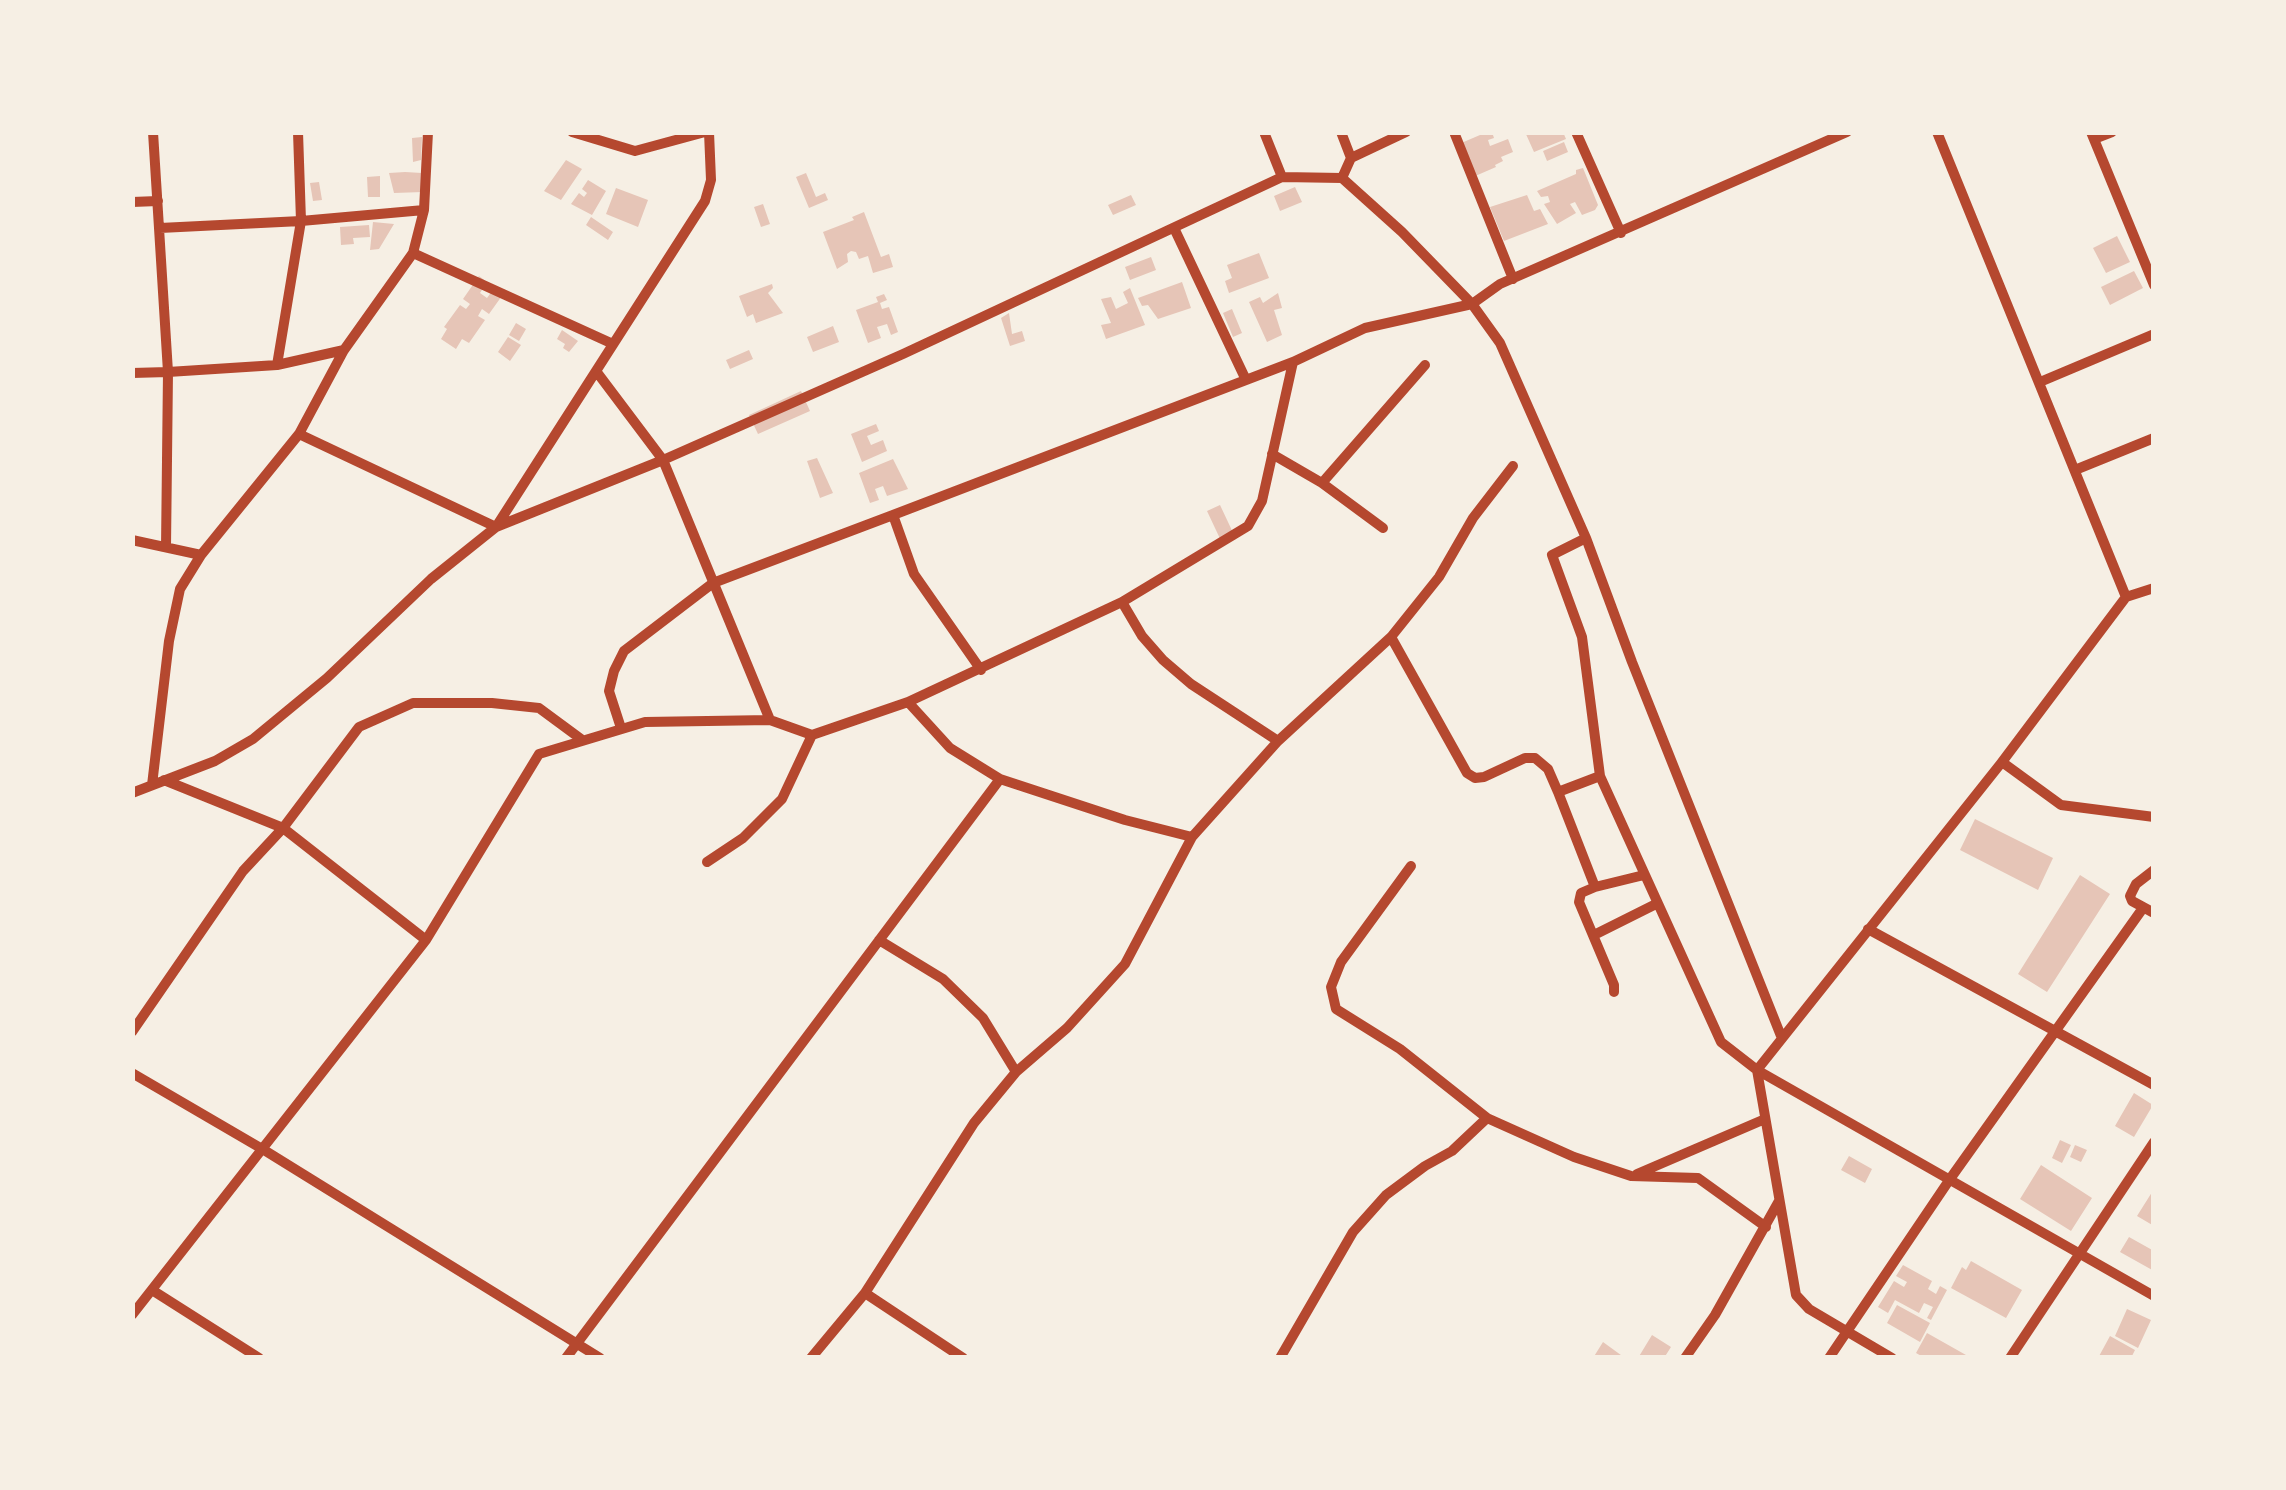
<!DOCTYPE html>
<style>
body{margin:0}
#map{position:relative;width:2286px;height:1490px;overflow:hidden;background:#f6efe4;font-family:"Asap Condensed",sans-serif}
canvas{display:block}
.frame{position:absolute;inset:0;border:135px solid #f6efe4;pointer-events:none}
</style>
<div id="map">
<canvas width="2286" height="1490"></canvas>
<div class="frame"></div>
</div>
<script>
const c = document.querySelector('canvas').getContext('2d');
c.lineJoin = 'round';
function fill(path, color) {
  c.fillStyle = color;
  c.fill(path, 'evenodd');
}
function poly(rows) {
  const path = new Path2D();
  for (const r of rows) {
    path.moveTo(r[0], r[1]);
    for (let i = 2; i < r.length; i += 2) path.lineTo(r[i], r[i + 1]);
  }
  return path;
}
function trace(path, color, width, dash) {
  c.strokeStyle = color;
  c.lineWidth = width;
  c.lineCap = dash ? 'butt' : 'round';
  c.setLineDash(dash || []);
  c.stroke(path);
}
const building = poly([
 [1487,132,1492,132,1494,138,1488,140,1490,146,1508,139,1513,152,1501,157,1503,161,1495,165,1496,167,1473,177,1459,144],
 [1525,132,1563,132,1566,139,1534,152],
 [422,137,421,160,413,162,412,138],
 [1564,142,1568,152,1547,161,1543,151],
 [566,160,582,169,561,200,544,191],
 [1583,168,1598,205,1595,210,1582,215,1575,202,1570,204,1576,213,1557,224,1544,204,1550,202,1548,196,1541,197,1537,191,1576,174,1576,170],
 [405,172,422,173,423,192,394,193,389,173],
 [806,173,816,197,825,193,828,200,809,208,796,177],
 [380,176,380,197,368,197,367,177],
 [588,180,606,191,592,215,571,204,579,193,584,197,587,193,582,189],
 [319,182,322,200,313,201,310,183],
 [1295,187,1302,202,1280,211,1274,196],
 [616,188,648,200,638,227,606,214],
 [1131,195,1136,205,1113,215,1108,205],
 [1527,195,1534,211,1540,209,1548,224,1504,241,1490,207],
 [763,204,770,224,761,227,754,207],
 [864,212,881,257,889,254,893,267,873,273,868,256,859,259,856,252,851,251,847,254,848,262,837,269,823,232,854,220,852,217],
 [591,217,613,232,608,240,586,225],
 [373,222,394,224,379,249,370,250],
 [369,225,370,237,353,238,354,244,341,245,340,227],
 [2117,236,2130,262,2106,273,2093,248],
 [1259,253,1269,278,1229,293,1225,281,1232,278,1227,265],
 [1151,257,1156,270,1130,280,1125,267],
 [2134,271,2143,288,2110,305,2101,287],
 [479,276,487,282,480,293,487,298,495,287,504,293,489,314,482,309,478,316,485,320,469,343,462,339,456,349,441,339,447,329,444,327,460,305,466,309,470,304,463,299],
 [1182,282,1191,308,1158,319,1148,305,1142,306,1138,298],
 [772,284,773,288,768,293,783,313,756,323,753,314,747,317,739,296],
 [1130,288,1145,325,1106,339,1101,325,1111,323,1101,299,1111,297,1116,309,1128,303,1123,292],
 [1278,293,1282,308,1274,310,1282,335,1267,342,1249,302,1260,297,1263,303],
 [884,294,887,300,880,303,882,309,889,307,898,332,891,335,887,324,877,327,881,338,868,343,856,310,878,302,876,297],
 [1232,309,1242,333,1233,337,1223,313],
 [1009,313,1012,334,1022,331,1025,341,1010,346,1001,318],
 [516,323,526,329,519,341,509,335],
 [833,326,839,342,813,352,807,337],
 [562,330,578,341,569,352,563,348,565,344,557,339],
 [508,337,521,345,510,361,498,352],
 [749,350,753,359,730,369,726,360],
 [801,391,810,411,758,434,749,415],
 [876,424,879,431,867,436,871,445,883,440,887,451,862,462,851,434],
 [817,458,833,493,820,498,807,461],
 [893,459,908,489,887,496,883,486,875,489,879,500,870,503,859,473],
 [1220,505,1236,539,1223,545,1207,511],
 [1975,819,2053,858,2038,890,1960,850],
 [2080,875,2110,894,2047,992,2018,974],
 [2134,1093,2153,1105,2134,1137,2115,1126],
 [2060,1140,2071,1145,2062,1163,2052,1158],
 [2075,1145,2087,1150,2081,1162,2070,1157],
 [1849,1156,1872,1169,1865,1183,1841,1170],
 [2041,1165,2092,1198,2071,1231,2020,1199],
 [2154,1189,2154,1226,2137,1216],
 [2129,1237,2154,1251,2154,1271,2120,1252],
 [1971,1261,2022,1290,2006,1318,1951,1288,1962,1267,1966,1270],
 [1903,1265,1932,1281,1928,1289,1936,1294,1940,1286,1947,1290,1931,1320,1927,1318,1933,1307,1924,1303,1919,1313,1895,1300,1888,1313,1878,1307,1894,1281,1904,1287,1907,1282,1896,1276],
 [1897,1305,1930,1323,1920,1342,1887,1323],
 [2127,1309,2151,1320,2138,1348,2115,1336],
 [1927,1333,1966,1355,1965,1358,1925,1358,1916,1353],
 [1652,1335,1671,1347,1664,1358,1638,1358],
 [2110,1336,2135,1350,2131,1358,2098,1358],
 [1603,1342,1625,1358,1593,1358]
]);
const minor = poly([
 [153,132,168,372,277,365,344,350],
 [428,132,424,210,413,253,344,350,299,434,496,527,705,201,711,180,709,132],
 [572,132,635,151,705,132],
 [1264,132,1282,177],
 [1341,132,1351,158],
 [1454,132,1513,279],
 [1576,132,1621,233],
 [1937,132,2126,597],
 [2091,132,2154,285],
 [2094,139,2112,132],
 [1342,178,1402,232,1472,304,1500,284,1847,132],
 [132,202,158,201],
 [160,228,301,221,424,210],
 [1174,228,1246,380],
 [413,253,613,344],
 [277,365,301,221,298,132],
 [596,371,663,460,770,720,812,735,908,702],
 [132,373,168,372,166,547],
 [2040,382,2154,334],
 [1272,454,1322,483,1383,528],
 [2075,470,2154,438],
 [1322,483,1425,365],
 [1586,538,1552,555,1582,637,1600,776,1721,1042,1757,1070,2154,1296],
 [132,540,201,555],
 [1122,602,1142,636,1163,660,1191,684,1278,741],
 [1391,637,1467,773,1475,778,1484,777,1525,758,1535,758,1548,769,1558,792,1600,776],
 [981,670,914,574,893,515,1293,362,1365,328,1472,304,1500,343,1586,538,1632,662,1781,1036],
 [621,728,609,691,614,671,624,651,713,583,893,515],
 [2002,762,2061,805,2154,817],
 [164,780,283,828,359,727,413,703,492,703,539,708,581,739],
 [152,785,169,641,180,589,201,555,299,434],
 [1558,792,1595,887,1644,875],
 [132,793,215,761,253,739,327,678,431,579,496,527,663,460,903,354,1282,177,1342,178,1351,158,1406,132],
 [1192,837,1125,820,1000,779,950,748,908,702,1122,602,1248,526,1262,501,1293,362],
 [707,862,743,838,782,799,812,735],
 [1411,866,1341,962,1331,987,1336,1009,1400,1049,1487,1118,1574,1157,1631,1176,1698,1178,1766,1227],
 [2154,870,2136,884,2130,896,2132,901,2154,913],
 [1595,887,1581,893,1579,902,1614,985,1614,992],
 [1868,929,2154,1085],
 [1594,935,1656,904],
 [879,940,943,979,983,1018,1016,1072],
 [132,1032,243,871,283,828,426,940],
 [132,1073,264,1150,600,1358],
 [1637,1174,1765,1119],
 [152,1290,259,1358],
 [865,1293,963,1358],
 [132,1315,426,940,539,754,645,722,770,720],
 [566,1358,1000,779],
 [811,1358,865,1293,974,1123,1016,1072,1067,1028,1125,964,1192,837,1278,741,1391,637,1439,577,1473,518,1513,466],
 [1280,1358,1353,1232,1386,1195,1425,1166,1452,1151,1487,1118],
 [1685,1358,1715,1315,1779,1201],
 [1829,1358,1950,1179,2143,908],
 [1892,1358,1809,1309,1796,1295,1757,1070,2002,762,2126,597,2154,588],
 [2010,1358,2154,1142]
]);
fill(building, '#e6c5b7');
trace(minor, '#b5482f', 10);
</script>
